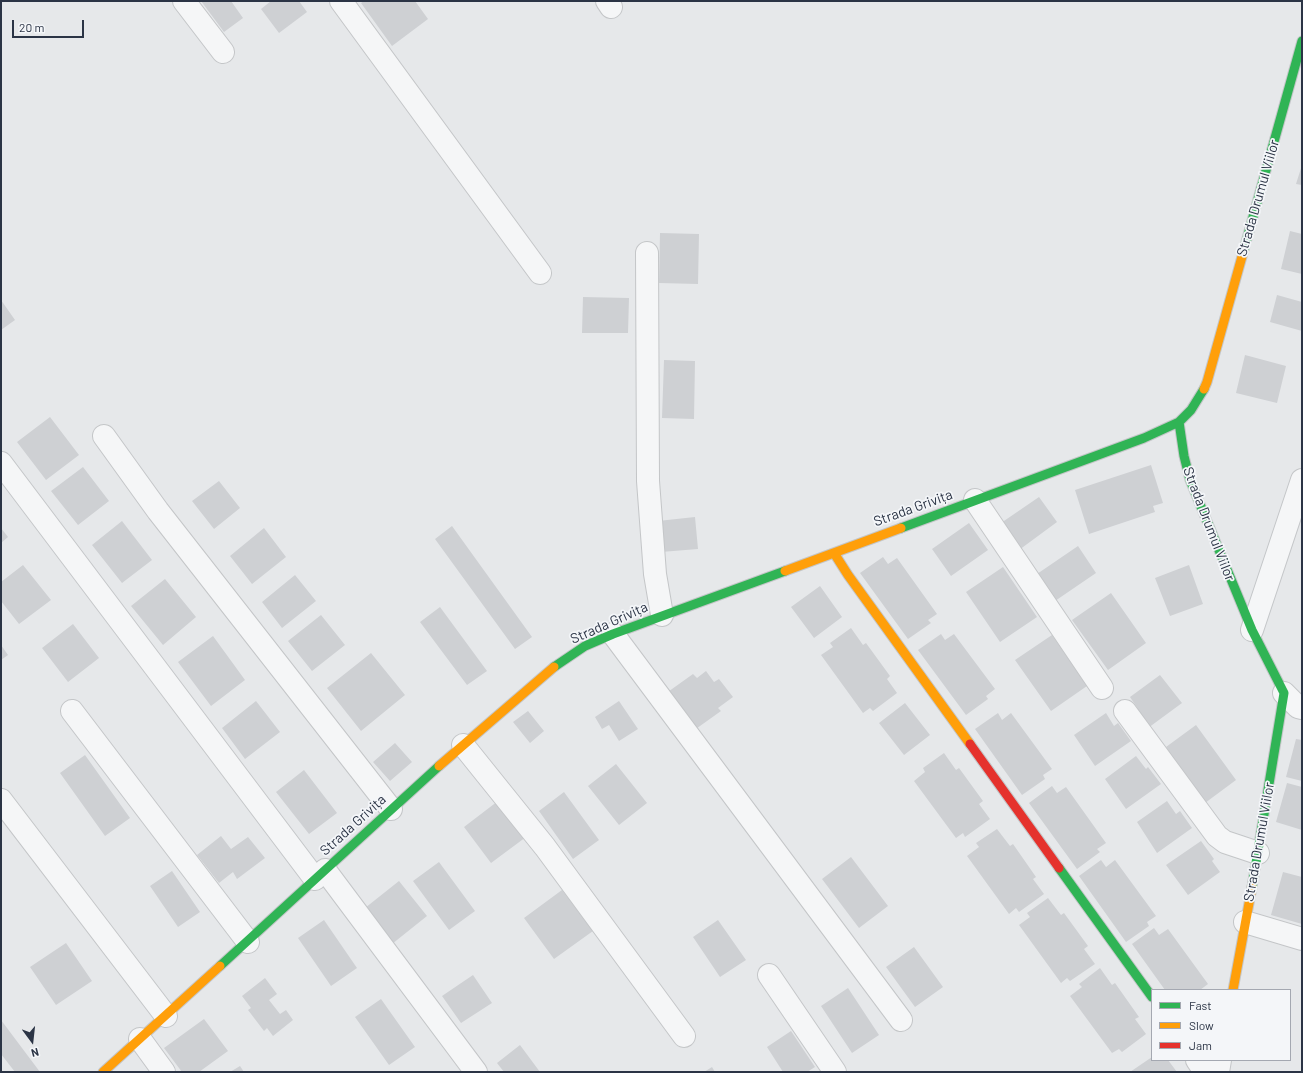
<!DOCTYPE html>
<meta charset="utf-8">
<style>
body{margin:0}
#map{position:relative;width:1303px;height:1073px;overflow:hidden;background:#e6e8ea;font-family:Barlow,sans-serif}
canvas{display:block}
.frame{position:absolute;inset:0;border:2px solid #2b3445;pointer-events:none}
.legend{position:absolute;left:1151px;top:989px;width:140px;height:72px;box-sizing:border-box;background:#f4f6f9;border:1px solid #a4a8b1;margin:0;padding:5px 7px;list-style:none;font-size:12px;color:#2b3445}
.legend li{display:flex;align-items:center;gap:8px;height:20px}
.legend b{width:20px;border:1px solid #a4a8b1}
.north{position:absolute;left:12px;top:1021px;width:40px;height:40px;-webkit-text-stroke:3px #f4f6f9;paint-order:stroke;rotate:165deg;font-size:11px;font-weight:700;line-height:16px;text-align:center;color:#2b3445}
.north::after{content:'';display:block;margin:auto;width:14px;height:18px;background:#2b3445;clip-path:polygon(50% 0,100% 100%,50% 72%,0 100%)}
.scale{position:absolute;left:12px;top:20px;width:72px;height:18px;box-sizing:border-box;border:2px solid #2b3445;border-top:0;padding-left:5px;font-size:12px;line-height:14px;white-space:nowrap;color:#2b3445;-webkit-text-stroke:3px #f4f6f9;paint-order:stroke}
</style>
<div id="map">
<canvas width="1303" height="1073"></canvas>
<div class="frame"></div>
<ul class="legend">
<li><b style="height:5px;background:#30b455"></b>Fast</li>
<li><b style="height:5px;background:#ff9f0a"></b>Slow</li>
<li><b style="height:5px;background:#e5322d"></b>Jam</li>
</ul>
<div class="north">N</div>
<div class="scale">20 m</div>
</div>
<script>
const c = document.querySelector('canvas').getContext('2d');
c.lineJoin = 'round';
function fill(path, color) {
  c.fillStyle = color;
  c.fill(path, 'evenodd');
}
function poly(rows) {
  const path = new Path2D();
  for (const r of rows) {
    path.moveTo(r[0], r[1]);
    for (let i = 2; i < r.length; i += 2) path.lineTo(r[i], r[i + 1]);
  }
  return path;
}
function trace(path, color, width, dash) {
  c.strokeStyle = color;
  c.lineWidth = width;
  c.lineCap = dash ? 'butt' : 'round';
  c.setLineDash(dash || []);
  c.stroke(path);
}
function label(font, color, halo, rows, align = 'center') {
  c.font = font + ' Barlow,sans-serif';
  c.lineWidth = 3.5;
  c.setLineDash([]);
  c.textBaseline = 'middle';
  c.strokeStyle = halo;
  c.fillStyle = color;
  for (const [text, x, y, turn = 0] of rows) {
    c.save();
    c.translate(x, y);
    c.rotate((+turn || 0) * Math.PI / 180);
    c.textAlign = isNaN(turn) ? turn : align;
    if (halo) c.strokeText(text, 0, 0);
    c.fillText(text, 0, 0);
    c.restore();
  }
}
const building = poly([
 [201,1,231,1,243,18,224,32],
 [271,1,299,1,307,12,279,33,261,9],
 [364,1,415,1,428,19,392,46,361,3],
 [1302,165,1302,185,1296,184],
 [1290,231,1302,234,1302,274,1281,269],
 [660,233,699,234,698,284,659,283],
 [1277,295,1302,302,1302,331,1270,322],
 [583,297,629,298,628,333,582,333],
 [1,300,15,320,1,330],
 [1245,355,1286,366,1277,403,1236,393],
 [664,360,695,361,694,419,662,418],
 [50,417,79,455,46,480,17,442],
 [1151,465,1163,503,1153,506,1155,512,1089,534,1075,490],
 [83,467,109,501,78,525,51,491],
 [219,481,240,508,214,529,192,501],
 [1039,497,1057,522,1019,550,1001,523],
 [695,517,698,549,661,552,658,521],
 [122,521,152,560,122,583,92,545],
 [969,523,988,550,951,576,932,549],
 [452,526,532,637,515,649,435,539],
 [1,528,8,537,1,543],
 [264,528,286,557,252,584,230,556],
 [1078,546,1096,573,1055,601,1037,574],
 [883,557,888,564,897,558,937,614,928,620,931,623,908,639,860,573],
 [23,565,51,600,19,624,1,601,1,582],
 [1189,565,1203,604,1170,616,1155,578],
 [1003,567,1037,617,1000,642,966,592],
 [295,575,316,601,282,628,262,602],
 [165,579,196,617,163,645,131,606],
 [820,586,842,617,814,638,791,607],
 [1111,593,1146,643,1108,670,1072,620],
 [440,607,487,671,467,685,420,622],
 [321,615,345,645,312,671,288,641],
 [73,624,99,658,68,682,42,648],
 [851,628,863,645,866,643,890,676,887,679,897,693,873,711,870,708,863,713,821,655,833,647,830,643],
 [941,634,945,640,954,634,995,689,986,696,988,699,966,715,918,650],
 [1052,635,1087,686,1051,711,1015,660],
 [213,636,245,680,211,706,178,662],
 [1,645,8,655,1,660],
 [371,653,405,695,361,731,327,688],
 [706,671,714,682,719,679,733,697,718,708,721,711,693,731,665,694,693,674,697,678],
 [1160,675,1182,703,1148,728,1136,711,1138,709,1130,697],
 [256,701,280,732,245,759,222,728],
 [619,701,638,729,619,741,609,725,602,729,595,717],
 [905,703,930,735,904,755,879,723],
 [528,711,544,731,530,743,513,722],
 [998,713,1002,720,1011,713,1052,769,1043,775,1045,779,1022,795,975,729],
 [1106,713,1114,726,1118,723,1131,741,1095,766,1074,735],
 [1196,725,1236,780,1205,803,1170,760,1173,758,1166,747],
 [1296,739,1302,740,1302,781,1286,777],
 [395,743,412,762,390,781,373,762],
 [944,753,956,770,959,768,983,801,979,804,990,819,965,837,963,833,956,838,914,781,925,772,923,768],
 [85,755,130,818,105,836,60,773],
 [1136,756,1146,769,1148,767,1161,784,1126,809,1105,779],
 [616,764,647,803,619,825,588,786],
 [304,770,337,813,309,834,276,792],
 [1287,783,1302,787,1302,830,1276,822],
 [1052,786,1057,793,1066,787,1106,843,1097,849,1100,852,1077,869,1029,803],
 [564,792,599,840,573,859,539,811],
 [498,801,526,837,491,863,464,827],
 [1167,801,1176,814,1180,811,1192,828,1157,853,1137,822],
 [997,829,1010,846,1013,844,1036,877,1033,879,1044,894,1019,912,1016,908,1009,914,967,856,979,847,976,843],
 [221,836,231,849,248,837,265,858,237,879,233,872,219,883,197,855],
 [1201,841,1214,859,1212,861,1220,872,1188,895,1166,865],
 [851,857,888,906,859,928,822,879],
 [1101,860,1106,867,1115,860,1156,916,1147,922,1149,926,1126,942,1079,876],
 [439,862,475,911,449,930,413,881],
 [172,871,200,912,178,927,150,886],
 [1283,872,1302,877,1302,924,1271,915],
 [399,881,427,916,392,944,365,908],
 [562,890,593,931,554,959,524,918],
 [1048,898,1061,915,1064,913,1088,946,1084,949,1095,964,1070,981,1067,978,1061,983,1019,925,1030,917,1027,913],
 [324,920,357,968,331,986,298,938],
 [718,920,746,960,720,977,693,937],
 [1154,928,1159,935,1168,929,1208,984,1200,990,1165,990,1132,944],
 [66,943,92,981,56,1005,30,967],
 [914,947,943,987,915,1007,886,967],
 [1100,968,1112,985,1115,983,1139,1017,1135,1019,1146,1034,1122,1052,1119,1049,1112,1053,1070,996,1082,987,1079,984],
 [473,975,492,1003,461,1023,442,996],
 [265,978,277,994,269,1000,280,1014,286,1010,293,1020,273,1036,267,1028,264,1031,248,1010,251,1008,242,996],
 [848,988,879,1035,852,1053,821,1006],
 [381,999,415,1047,389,1065,355,1017],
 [204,1019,228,1051,199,1072,182,1072,164,1048],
 [1,1020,40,1072,15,1072,1,1054],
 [791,1031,815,1067,807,1072,783,1072,767,1047],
 [520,1045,540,1072,504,1072,497,1063],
 [1152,1057,1152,1060,1168,1060,1177,1072,1130,1072],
 [240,1066,244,1072,230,1072],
 [712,1067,715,1072,704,1072]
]);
const street = poly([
 [184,1,223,52],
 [341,1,540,273],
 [607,1,611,7],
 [647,253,648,481,655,574,662,615],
 [104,436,158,511,391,809],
 [1,463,315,879],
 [975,500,1102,688],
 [1252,630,1302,480],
 [613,634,901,1020],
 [1284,693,1298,707,1302,708],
 [72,711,248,942],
 [1125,711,1217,836,1225,842,1258,853],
 [463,745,545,847,684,1036],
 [1,800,166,1016],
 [325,870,476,1072],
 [1245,922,1302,939],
 [769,975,835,1072],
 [140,1039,164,1072],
 [1197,1060,1205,1072],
 [1218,1072,1220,1060]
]);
const fast = poly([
 [1243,253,1302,41],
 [1179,422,1184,456,1190,480,1252,630,1284,693,1252,887],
 [901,528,1144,438,1179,422,1191,410,1204,389],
 [554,667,585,646,613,634,785,571],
 [1059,868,1152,997],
 [220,966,439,766]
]);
const slow = poly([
 [1204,389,1207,382,1243,253],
 [834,553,848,575,970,744],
 [785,571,901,528],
 [439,766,554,667],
 [1233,990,1252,887],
 [103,1072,220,966]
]);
const jam = poly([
 [970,744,1059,868]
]);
const streetNames = [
 ["Strada Drumul Viilor",1258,198,-74],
 ["Strada Grivița",913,508,-20],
 ["Strada Drumul Viilor",1209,524,69],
 ["Strada Grivița",609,623,-24],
 ["Strada Grivița",353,825,-42],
 ["Strada Drumul Viilor",1259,842,-80]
];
fill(building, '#ced0d3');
trace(street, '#c4c6c8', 24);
trace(fast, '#c4c6c8', 11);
trace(slow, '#c4c6c8', 11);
trace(jam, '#c4c6c8', 11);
trace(street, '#f5f6f7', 22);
trace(fast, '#30b455', 9);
trace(slow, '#ff9f0a', 9);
trace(jam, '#e5322d', 9);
label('14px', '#2b3445', '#f4f6f9', streetNames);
</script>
